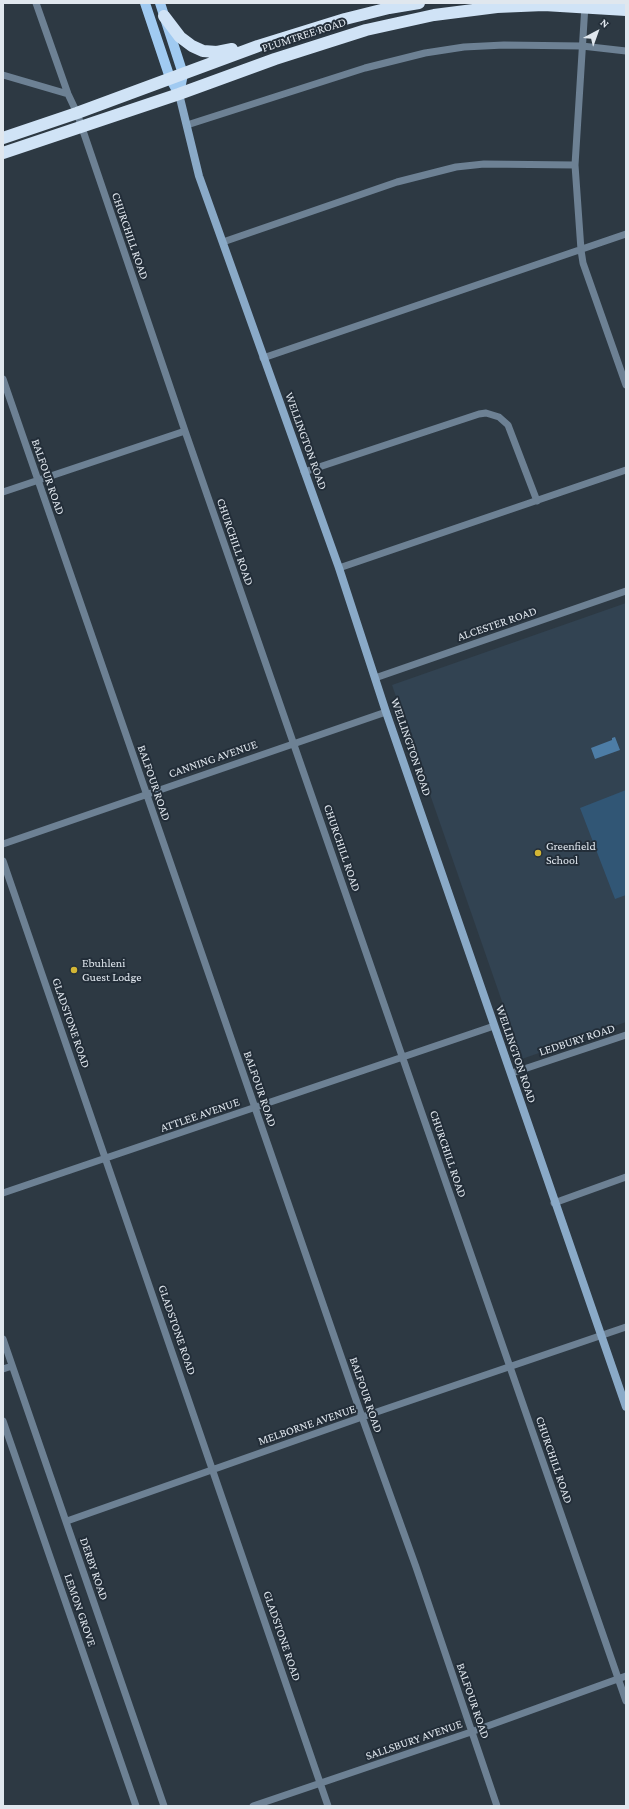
<!DOCTYPE html>
<style>
body{margin:0}
#map{position:relative;width:629px;height:1809px;overflow:hidden;background:#2d3943;font-family:"Crimson Pro",serif}
canvas{display:block}
.frame{position:absolute;inset:0;border:4px solid #e0e7ee;pointer-events:none}
.north{position:absolute;left:577px;top:12px;width:40px;height:40px;-webkit-text-stroke:3px #232e39;paint-order:stroke;rotate:41deg;font-size:11px;font-weight:700;line-height:16px;text-align:center;color:#e0e7ee}
.north::after{content:'';display:block;margin:auto;width:14px;height:18px;background:#e0e7ee;clip-path:polygon(50% 0,100% 100%,50% 72%,0 100%)}
</style>
<div id="map">
<canvas width="629" height="1809"></canvas>
<div class="frame"></div>
<div class="north">N</div>
</div>
<script>
const c = document.querySelector('canvas').getContext('2d');
c.lineJoin = 'round';
function fill(path, color) {
  c.fillStyle = color;
  c.fill(path, 'evenodd');
}
function poly(rows) {
  const path = new Path2D();
  for (const r of rows) {
    path.moveTo(r[0], r[1]);
    for (let i = 2; i < r.length; i += 2) path.lineTo(r[i], r[i + 1]);
  }
  return path;
}
function trace(path, color, width, dash) {
  c.strokeStyle = color;
  c.lineWidth = width;
  c.lineCap = dash ? 'butt' : 'round';
  c.setLineDash(dash || []);
  c.stroke(path);
}
function label(font, color, halo, rows, align = 'center') {
  c.font = font + ' "Crimson Pro",serif';
  c.lineWidth = 4;
  c.setLineDash([]);
  c.textBaseline = 'middle';
  c.strokeStyle = halo;
  c.fillStyle = color;
  for (const [text, x, y, turn = 0] of rows) {
    c.save();
    c.translate(x, y);
    c.rotate((+turn || 0) * Math.PI / 180);
    c.textAlign = isNaN(turn) ? turn : align;
    if (halo) c.strokeText(text, 0, 0);
    c.fillText(text, 0, 0);
    c.restore();
  }
}
const built = poly([
 [626,603,626,1022,522,1059,392,685]
]);
const green = poly([
 [626,790,626,895,615,899,580,808]
]);
const water = poly([
 [615,737,620,750,595,759,591,748,612,740,612,738]
]);
const street = poly([
 [36,3,68,94,77,113,185,431,626,1701],
 [585,5,575,165,581,250,583,263,626,385],
 [3,75,68,94],
 [187,125,365,68,425,53,464,47,504,45,582,46,626,51],
 [223,242,397,182,456,167,484,164,575,165],
 [263,358,626,234],
 [3,379,362,1417,416,1567,497,1806],
 [304,472,479,414,486,413,499,417,508,425,537,501],
 [3,492,185,431],
 [339,568,626,470],
 [375,678,626,591],
 [3,844,386,712],
 [3,861,328,1806],
 [512,1073,626,1035],
 [3,1193,494,1026],
 [554,1203,626,1177],
 [3,1339,164,1806],
 [3,1369,12,1366],
 [3,1421,136,1806],
 [67,1521,362,1417,626,1327],
 [253,1806,471,1732,626,1676]
]);
const secondary = poly([
 [179,94,199,176,339,568,386,712,626,1407]
]);
const primary = poly([
 [145,3,170,78,179,94],
 [160,3,183,74,179,94]
]);
const highway = poly([
 [164,16,180,37,192,46,203,51,217,52,232,49],
 [3,138,77,113,258,46,345,19,389,8,419,3],
 [3,153,179,94,275,59,366,30,434,15,497,7,544,5,626,10]
]);
const markers = [
 [538,853,4,"#d3b635"],
 [74,970,4,"#d3b635"]
];
const streetNames = [
 ["PLUMTREE ROAD",304,35,-18],
 ["CHURCHILL ROAD",130,236,71],
 ["WELLINGTON ROAD",306,441,70],
 ["BALFOUR ROAD",48,477,71],
 ["CHURCHILL ROAD",235,542,71],
 ["ALCESTER ROAD",497,624,-19],
 ["WELLINGTON ROAD",411,747,71],
 ["CANNING AVENUE",213,759,-19],
 ["BALFOUR ROAD",154,783,71],
 ["CHURCHILL ROAD",342,848,71],
 ["GLADSTONE ROAD",71,1023,71],
 ["LEDBURY ROAD",577,1040,-18],
 ["WELLINGTON ROAD",516,1054,71],
 ["BALFOUR ROAD",260,1089,71],
 ["ATTLEE AVENUE",200,1115,-19],
 ["CHURCHILL ROAD",448,1154,71],
 ["GLADSTONE ROAD",177,1330,71],
 ["BALFOUR ROAD",366,1395,71],
 ["MELBORNE AVENUE",307,1425,-19],
 ["CHURCHILL ROAD",554,1460,71],
 ["DERBY ROAD",94,1569,71],
 ["LEMON GROVE",80,1610,71],
 ["GLADSTONE ROAD",282,1636,71],
 ["BALFOUR ROAD",473,1701,71],
 ["SALLSBURY AVENUE",414,1740,-19]
];
const poiNames = [
 ["Greenfield",546,846],
 ["School",546,860],
 ["Ebuhleni",82,963],
 ["Guest Lodge",82,977]
];
fill(built, '#324352');
fill(green, '#315675');
fill(water, '#4d7da6');
trace(street, '#6d8194', 7);
trace(secondary, '#8aaac8', 8);
trace(primary, '#a0caf1', 10);
trace(highway, '#d0e3f6', 12);
for (const [x, y, r, color] of markers) {
  const dot = new Path2D();
  dot.arc(x, y, r, 0, 2 * Math.PI);
  c.fillStyle = color;
  c.fill(dot);
  trace(dot, '#232e39', 1.5);
}
label('12px', '#e0e7ee', '#232e39', streetNames);
label('12px', '#e0e7ee', '#232e39', poiNames, 'left');
</script>
